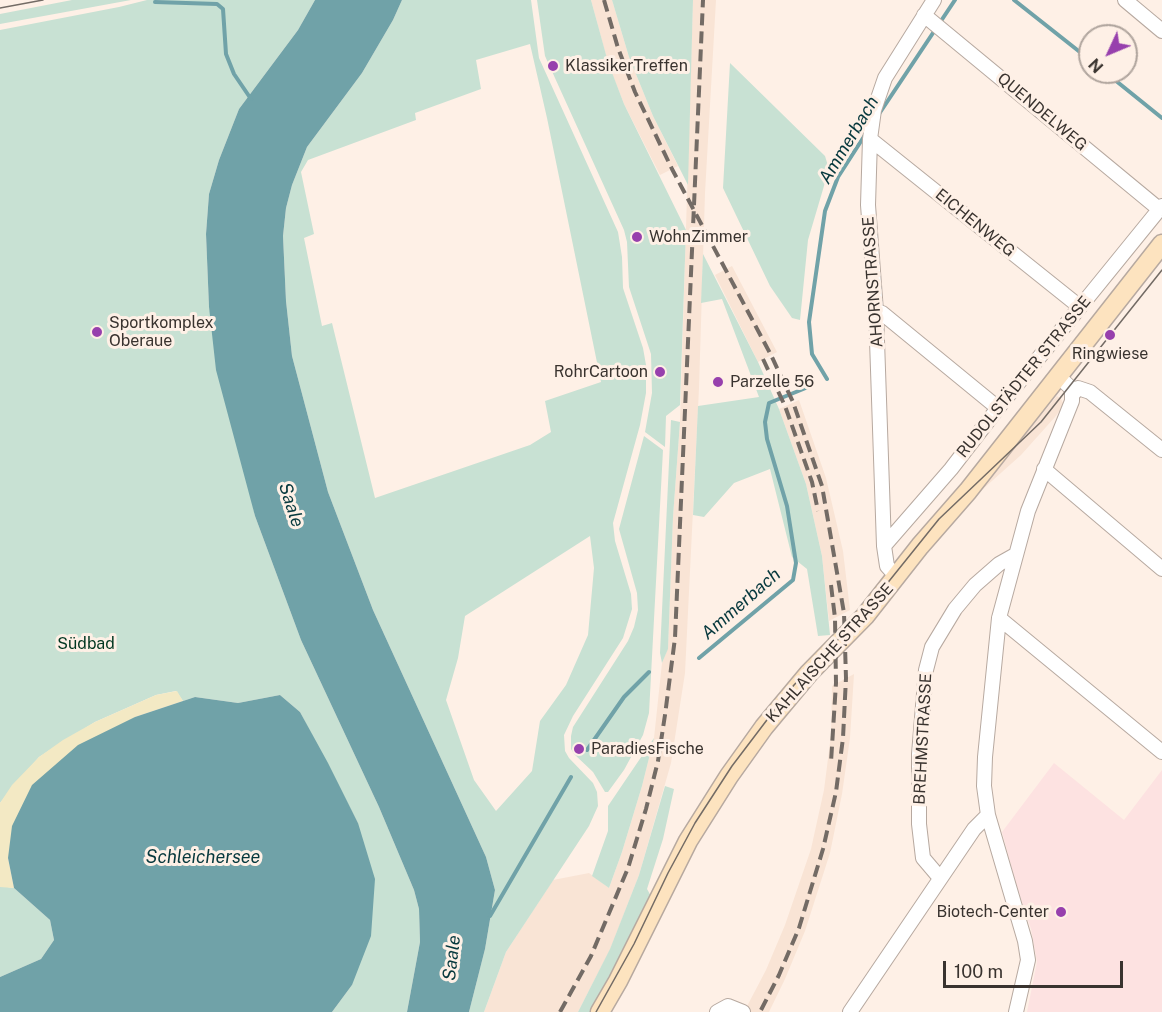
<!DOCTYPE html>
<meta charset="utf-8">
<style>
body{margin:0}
#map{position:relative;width:1162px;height:1012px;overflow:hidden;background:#fef0e6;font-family:"Public Sans",sans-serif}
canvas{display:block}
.north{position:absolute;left:1078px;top:24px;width:60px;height:60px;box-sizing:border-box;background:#fef0e6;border:2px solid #afa49d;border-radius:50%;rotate:226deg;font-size:16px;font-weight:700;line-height:24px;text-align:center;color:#39332f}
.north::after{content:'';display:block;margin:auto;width:21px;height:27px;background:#9740ad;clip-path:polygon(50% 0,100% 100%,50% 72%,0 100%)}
.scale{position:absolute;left:943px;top:961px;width:180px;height:27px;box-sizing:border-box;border:3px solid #39332f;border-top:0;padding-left:8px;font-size:18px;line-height:21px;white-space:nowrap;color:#39332f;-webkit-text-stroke:4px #fef0e6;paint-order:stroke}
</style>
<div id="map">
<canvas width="1162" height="1012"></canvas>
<div class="north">N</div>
<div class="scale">100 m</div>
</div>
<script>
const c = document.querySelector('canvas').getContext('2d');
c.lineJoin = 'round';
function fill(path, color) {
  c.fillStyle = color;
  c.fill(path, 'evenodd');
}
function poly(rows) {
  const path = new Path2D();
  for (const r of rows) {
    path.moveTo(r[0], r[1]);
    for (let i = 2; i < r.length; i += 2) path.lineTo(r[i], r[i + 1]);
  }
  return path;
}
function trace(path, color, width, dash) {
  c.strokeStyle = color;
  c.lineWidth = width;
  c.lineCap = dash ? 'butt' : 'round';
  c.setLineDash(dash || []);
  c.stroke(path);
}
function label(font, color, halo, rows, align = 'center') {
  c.font = font + ' "Public Sans",sans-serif';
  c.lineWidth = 6;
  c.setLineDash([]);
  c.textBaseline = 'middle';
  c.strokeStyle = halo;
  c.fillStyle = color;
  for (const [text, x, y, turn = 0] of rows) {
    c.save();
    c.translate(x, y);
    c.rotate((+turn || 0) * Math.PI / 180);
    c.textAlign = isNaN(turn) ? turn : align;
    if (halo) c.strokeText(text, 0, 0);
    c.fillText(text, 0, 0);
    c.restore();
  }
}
const commercial = poly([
 [1054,763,1124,820,1162,770,1162,1012,1027,1012,1037,962,1031,929,1016,884,1002,832]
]);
const built = poly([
 [591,0,612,0,629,57,653,116,678,166,660,175,624,104,608,63],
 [693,0,716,0,705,193,699,388,685,673,671,763,639,875,610,950,578,1012,484,1012,506,952,553,880,589,873,609,888,622,852,642,786,654,738,662,663,668,648,673,517,680,422],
 [732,266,777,352,758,362,715,275],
 [1057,396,1061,399,1064,405,1055,417,1021,455,983,489,975,480,1021,437],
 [799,400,826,478,843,551,850,610,829,621,822,556,806,484,779,409],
 [854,674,850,738,842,794,830,853,805,931,785,979,769,1012,744,1012,766,970,785,925,811,849,824,790,831,735,832,686]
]);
const green = poly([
 [72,0,131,0,0,24,0,14],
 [147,0,315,0,298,30,239,109,219,160,209,194,206,234,209,307,255,516,301,640,379,807,414,890,419,909,420,942,407,1012,332,1012,352,985,358,823,300,712,280,695,238,703,195,697,183,701,176,691,156,695,95,722,39,757,0,803,0,805,0,30,119,7],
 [402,0,531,0,539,58,618,232,622,257,623,288,643,348,646,365,646,393,640,425,613,523,615,541,631,594,632,609,623,638,573,716,564,735,565,751,569,758,593,783,597,792,598,806,589,826,506,952,484,1012,469,1012,485,949,495,890,486,857,373,610,328,492,292,356,286,301,283,236,286,208,292,185,307,147,362,73,393,20],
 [530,44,547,118,601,382,545,401,551,432,530,445,375,498,332,323,322,326,304,238,314,234,301,172,308,160,416,120,415,113,481,89,476,60],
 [590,536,594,568,588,635,566,685,540,721,532,771,496,811,474,780,446,700,458,658,465,616],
 [537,0,591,0,608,62,624,104,686,230,680,405,666,416,665,447,645,432,652,393,651,354,629,287,627,242,624,230,545,56],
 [612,0,693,0,688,185,653,116,629,57],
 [730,63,825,156,829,169,808,240,800,320,792,318,770,286,723,188],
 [703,254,758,362,779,409,806,484,822,556,830,635,818,636,807,569,792,557,770,469,734,483,704,517,693,515,698,406,759,397,722,299,701,303],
 [671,420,680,422,673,517,668,649,662,663,660,653],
 [644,436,663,450,649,713,643,735,624,770,608,792,605,792,593,772,574,754,571,749,571,736,573,727,628,641,634,627,638,610,637,593,619,529],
 [654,738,642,786,622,852,609,888,592,876,608,831,608,806],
 [665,786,674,789,663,839,647,889,651,896,591,1012,578,1012,610,949,639,875],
 [0,886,14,888,50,920,54,940,41,959,0,977]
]);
const sand = poly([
 [177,691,183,701,135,717,8,858,14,888,0,887,0,803,12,785,39,757,63,740,95,722,156,695]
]);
const water = poly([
 [315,0,402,0,393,20,362,73,307,147,292,185,286,208,283,236,286,301,292,356,328,492,373,610,486,857,495,890,485,949,469,1012,407,1012,420,942,419,909,414,890,379,807,301,640,255,516,216,370,209,307,206,234,209,194,219,160,239,109,298,30],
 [280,695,300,712,328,763,358,823,375,879,371,936,352,985,332,1012,0,1012,0,977,41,959,54,940,50,920,14,888,8,858,12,826,32,785,78,745,135,717,195,697,238,703]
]);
const stream = poly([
 [1014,0,1090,60],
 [155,2,217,4,223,9,226,54,234,74,251,99],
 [1105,72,1162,118],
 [879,114,955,0],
 [827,379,812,354,809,322,825,211,838,177,865,135],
 [699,658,793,580,796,563,787,506,767,439,765,422,769,403,813,385],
 [587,750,624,697,649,672],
 [490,916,571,777]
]);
const minor = poly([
 [1125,0,1162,31],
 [924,15,1159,209],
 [870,139,1080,307],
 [876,311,882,313,998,408],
 [1074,393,1078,388,1090,392,1162,450],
 [1044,469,1162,569],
 [884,546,951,469,998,408,1162,206],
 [897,577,887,566,884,546,876,311,868,205,870,139,874,110,885,78,934,0],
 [999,618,1162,752],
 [940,878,923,858,919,824,919,754,926,670,932,647,955,609,975,585,999,564,1015,555],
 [717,1012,728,1006,743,1012],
 [850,1012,974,829,988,815],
 [1016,1012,1028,960,1025,941,988,815,984,786,985,757,999,618,1028,511,1072,401,1072,389,1058,376]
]);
const secondary = poly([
 [600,1012,618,981,688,841,729,776,764,727,809,673,865,616,920,546,968,491,1162,244]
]);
const tram = poly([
 [0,8,43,0],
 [596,1012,634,944,668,873,695,823,732,766,776,708,794,685,861,616,939,519,1041,422,1162,270]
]);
const rail = poly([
 [604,0,618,48,635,92,672,169,771,355,793,402,822,486,844,613,846,678,843,738,836,792,823,849,799,928,779,975,760,1012],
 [763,359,785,406,812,482,818,511],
 [831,585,835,618,836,683,831,762],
 [560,1012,591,956,628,868,646,809,658,761,665,715,675,638,703,0]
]);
const markers = [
 [553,66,6,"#9740ad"],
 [637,237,6,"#9740ad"],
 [97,332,6,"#9740ad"],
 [1110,335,6,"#9740ad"],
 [660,372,6,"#9740ad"],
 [718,382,6,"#9740ad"],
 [579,749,6,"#9740ad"],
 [1061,912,6,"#9740ad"]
];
const poiNames = [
 ["KlassikerTreffen",565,66],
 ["WohnZimmer",649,237],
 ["Sportkomplex",109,323],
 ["Oberaue",109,341],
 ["Ringwiese",1110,354,"center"],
 ["RohrCartoon",648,372,"right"],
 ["Parzelle 56",730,382],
 ["ParadiesFische",591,749],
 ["Biotech-Center",1049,912,"right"]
];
const streetNames = [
 ["QUENDELWEG",1042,112,40],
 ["EICHENWEG",975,223,39],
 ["AHORNSTRASSE",873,282,-94],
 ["RUDOLSTÄDTER STRASSE",1024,377,-51],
 ["KAHLAISCHE STRASSE",830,653,-48],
 ["BREHMSTRASSE",923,739,-87]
];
const parkNames = [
 ["Südbad",86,644]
];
const waterNames = [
 ["Ammerbach",849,140,-59],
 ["Saale",291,505,72],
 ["Ammerbach",741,604,-41],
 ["Schleichersee",203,857],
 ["Saale",452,958,-83]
];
fill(commercial, '#fde2e1');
fill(built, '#f9e4d5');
fill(green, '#c8e1d3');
fill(sand, '#f3e9c4');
fill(water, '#70a2a8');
trace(stream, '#70a2a8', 4);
trace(minor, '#b7a9a0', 16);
trace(secondary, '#b7a9a0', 21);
trace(minor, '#fff', 14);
trace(secondary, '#fde3bf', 18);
trace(tram, '#736b65', 1.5);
trace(rail, '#736b65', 4, [12, 6]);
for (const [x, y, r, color] of markers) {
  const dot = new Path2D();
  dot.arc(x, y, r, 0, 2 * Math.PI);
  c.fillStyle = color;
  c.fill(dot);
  trace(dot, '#fef0e6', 2);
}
label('16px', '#39332f', '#fef0e6', poiNames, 'left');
label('16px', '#39332f', '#fef0e6', streetNames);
label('16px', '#003620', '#fef0e6', parkNames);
label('italic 18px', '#06383d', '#fef0e6', waterNames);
</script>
